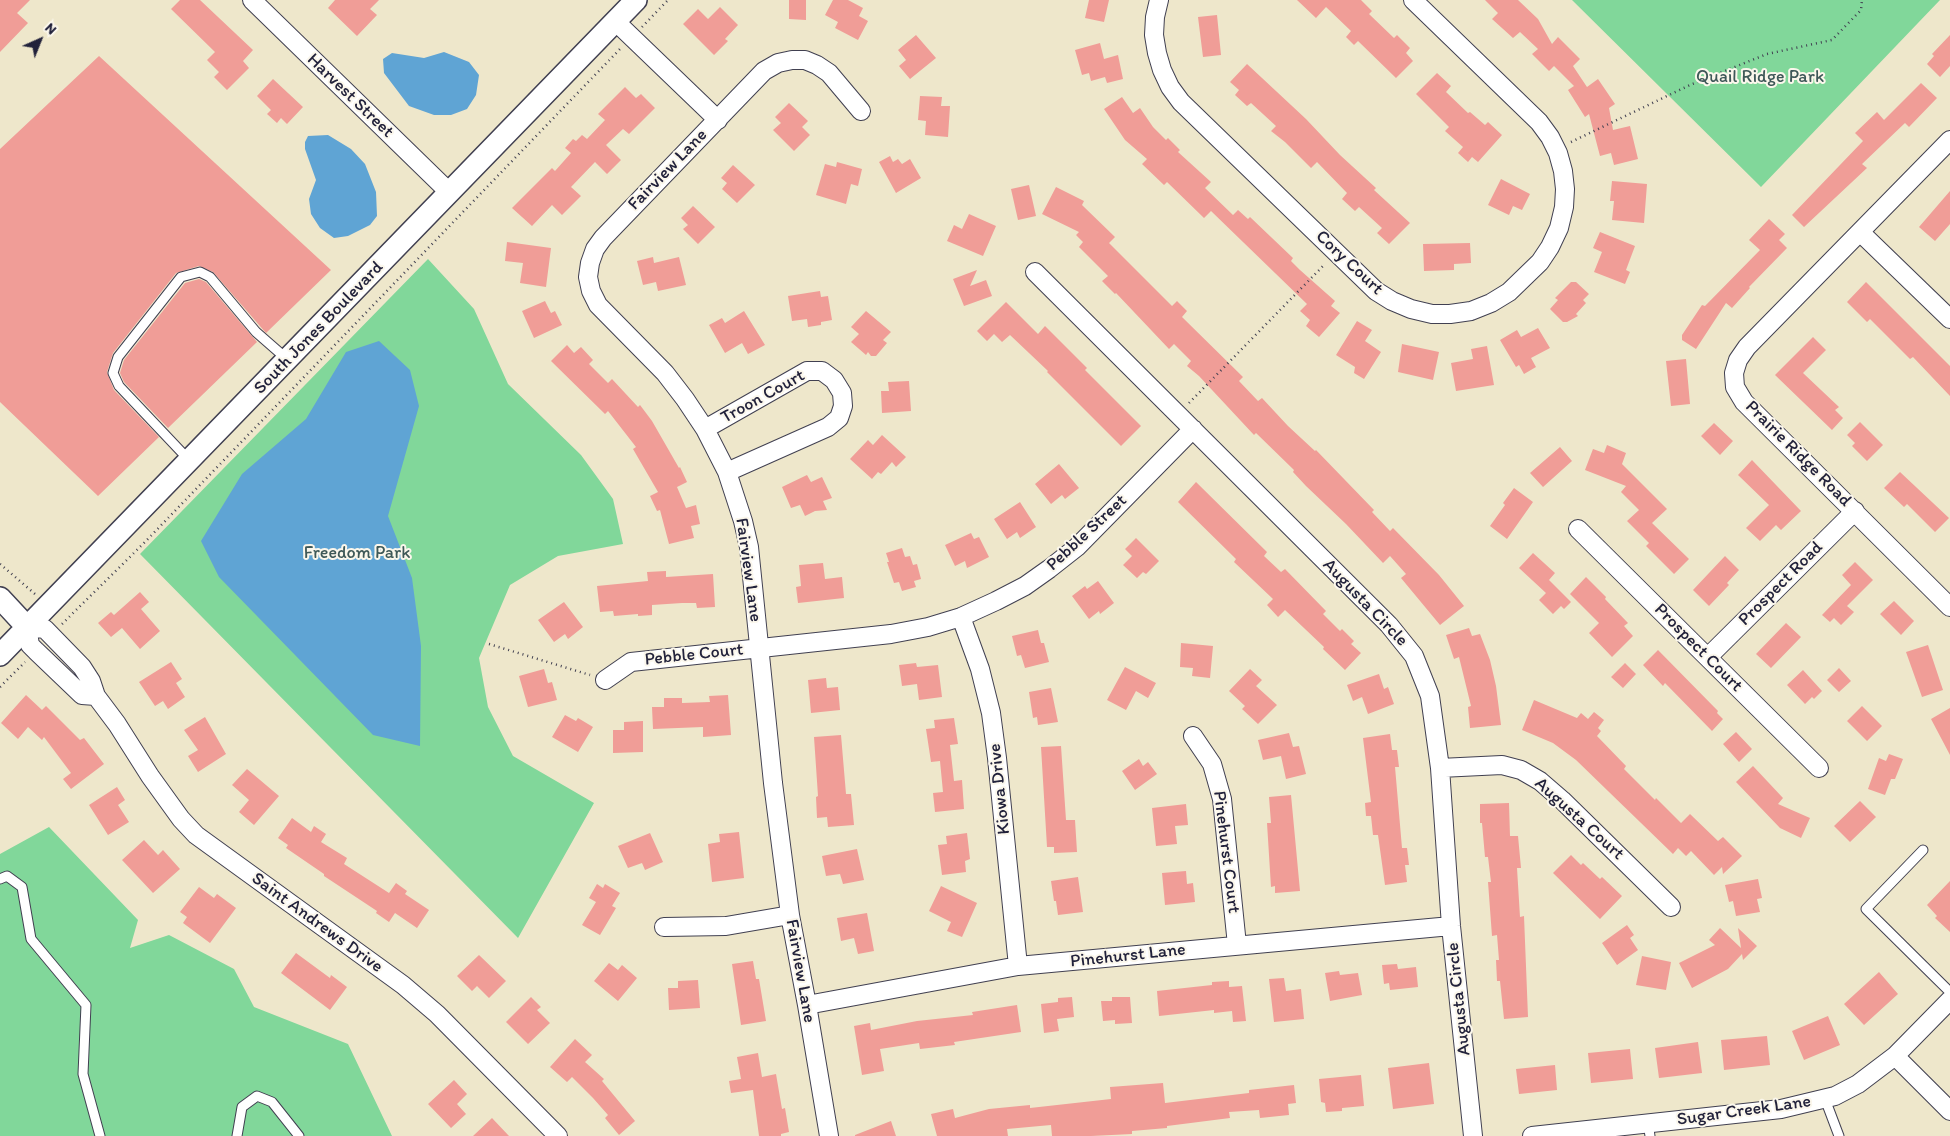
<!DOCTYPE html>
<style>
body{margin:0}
#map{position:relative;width:1950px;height:1136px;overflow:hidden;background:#eee7cb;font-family:Itim,sans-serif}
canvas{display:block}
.north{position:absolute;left:15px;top:15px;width:50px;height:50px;-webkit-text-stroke:4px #fbf7ec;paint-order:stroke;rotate:44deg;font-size:14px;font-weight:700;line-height:20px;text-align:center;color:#22223b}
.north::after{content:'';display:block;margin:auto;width:18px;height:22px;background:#22223b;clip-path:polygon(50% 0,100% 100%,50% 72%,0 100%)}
</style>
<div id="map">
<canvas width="1950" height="1136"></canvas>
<div class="north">N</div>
</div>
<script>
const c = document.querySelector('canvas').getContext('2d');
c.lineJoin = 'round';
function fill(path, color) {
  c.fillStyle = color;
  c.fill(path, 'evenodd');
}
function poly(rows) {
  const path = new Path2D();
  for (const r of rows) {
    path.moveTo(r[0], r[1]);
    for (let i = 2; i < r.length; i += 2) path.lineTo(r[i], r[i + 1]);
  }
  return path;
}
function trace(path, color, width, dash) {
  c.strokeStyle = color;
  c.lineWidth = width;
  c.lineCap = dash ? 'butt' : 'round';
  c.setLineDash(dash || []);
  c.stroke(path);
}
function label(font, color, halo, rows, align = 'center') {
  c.font = font + ' Itim,sans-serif';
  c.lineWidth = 4;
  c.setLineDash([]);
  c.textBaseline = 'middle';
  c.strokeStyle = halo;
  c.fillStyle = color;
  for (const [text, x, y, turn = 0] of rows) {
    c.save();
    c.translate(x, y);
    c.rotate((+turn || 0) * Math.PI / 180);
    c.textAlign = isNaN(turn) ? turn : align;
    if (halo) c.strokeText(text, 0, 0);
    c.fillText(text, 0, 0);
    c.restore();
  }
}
const green = poly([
 [1572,0,1940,0,1761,187],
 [428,259,474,309,508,384,581,455,613,499,623,544,558,556,510,585,479,658,488,707,513,756,594,803,518,938,140,554],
 [49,827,138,920,130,948,169,935,234,969,254,1007,348,1044,392,1136,0,1136,0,854]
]);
const water = poly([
 [444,52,469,62,479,75,476,95,467,109,451,115,434,115,409,106,384,73,383,59,392,53,424,58],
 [328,135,351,149,365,164,376,192,377,216,370,225,348,236,334,238,320,228,311,214,309,199,316,180,305,149,305,142,308,136],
 [379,341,410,370,419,406,388,516,412,578,421,646,420,746,373,735,219,577,201,541,242,474,306,419,346,352]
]);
const building = poly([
 [0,0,30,0,17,13,28,23,0,52],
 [180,0,200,0,253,50,243,61,249,68,227,90,214,77,219,72,207,60,215,52,171,9],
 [335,0,379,0,370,9,377,15,357,36,328,8],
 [789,0,806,0,806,20,789,19],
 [833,0,848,0,863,8,859,16,868,21,858,40,835,28,838,22,825,15],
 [1089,0,1109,0,1104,22,1085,18],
 [1297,0,1361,0,1372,11,1369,14,1394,38,1397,35,1410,48,1406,53,1413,61,1396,78,1358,41,1354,45,1346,37,1351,31,1326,7,1316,18],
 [1485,0,1518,0,1538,19,1552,44,1558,37,1580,59,1573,66,1587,87,1598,79,1615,104,1609,108,1613,130,1630,126,1638,159,1614,165,1611,153,1600,156,1589,114,1585,117,1568,90,1574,86,1554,66,1549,71,1532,54,1538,49,1520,32,1513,38,1492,19,1498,13],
 [720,7,738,25,725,39,728,41,714,55,683,24,698,9,708,19],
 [1217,15,1221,55,1203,57,1198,17],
 [916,35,936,58,910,79,899,66,906,60,898,50],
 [1950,35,1950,66,1940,77,1927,64,1934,56,1932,54],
 [1100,43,1104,59,1118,55,1123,79,1107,83,1105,77,1091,81,1089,73,1082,75,1075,50],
 [99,56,331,270,266,333,213,272,199,266,176,273,113,353,107,372,114,390,159,437,98,496,0,402,0,149],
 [1247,64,1306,119,1340,155,1376,188,1374,190,1410,223,1389,244,1377,233,1382,228,1359,207,1355,211,1342,199,1347,193,1317,162,1311,168,1285,142,1271,131,1276,126,1251,103,1247,106,1235,95,1239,90,1230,82],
 [1437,73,1451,86,1446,92,1468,113,1470,112,1485,125,1488,122,1502,135,1478,162,1472,157,1468,162,1458,153,1463,147,1445,131,1449,127,1416,94],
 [273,79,303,107,287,124,281,118,277,123,267,114,271,110,257,96],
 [1921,83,1937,98,1909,127,1905,123,1862,164,1867,168,1804,227,1792,215,1863,141,1855,133,1877,112,1884,120],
 [625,87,636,98,641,94,655,108,629,134,623,129,606,145,621,160,607,174,595,162,571,187,581,196,562,215,552,205,532,226,512,208,552,168,555,171,571,153,565,148,573,139,576,141,582,135,587,139,605,120,598,114],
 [920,96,942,97,941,106,950,106,948,137,925,135,926,121,918,120],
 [1122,97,1133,113,1140,108,1153,127,1166,140,1168,138,1180,150,1178,152,1211,182,1205,188,1233,215,1238,210,1248,219,1250,217,1293,258,1291,261,1300,270,1335,301,1331,306,1340,313,1319,337,1306,326,1310,320,1300,311,1307,304,1211,211,1204,218,1167,182,1164,185,1142,164,1147,159,1125,140,1104,109],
 [789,103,808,121,802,127,810,135,794,151,773,130,781,123,775,117],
 [890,156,893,162,898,159,902,164,910,159,921,178,896,193,879,162],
 [837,162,862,169,858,186,851,184,846,204,816,195,825,164,836,167],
 [733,165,755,185,737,203,722,189,727,183,721,178],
 [1501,179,1530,194,1522,210,1513,206,1509,215,1488,205],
 [1612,181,1647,184,1644,223,1612,220,1614,201,1610,201],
 [1029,185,1036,216,1018,220,1011,189],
 [1056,187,1084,201,1082,205,1115,237,1109,243,1172,306,1177,301,1187,311,1182,317,1243,377,1239,381,1258,401,1262,398,1288,426,1315,451,1316,450,1374,510,1372,512,1390,531,1393,528,1439,575,1464,606,1440,625,1401,578,1406,574,1390,556,1383,563,1346,524,1306,486,1293,472,1294,470,1256,433,1254,435,1199,376,1187,366,1191,361,1174,344,1169,349,1116,293,1115,294,1102,281,1108,276,1079,247,1083,242,1076,235,1079,232,1042,214],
 [1950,191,1950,224,1935,241,1919,227],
 [693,206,715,227,698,244,683,229,688,225,681,218],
 [969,214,996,226,983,256,947,241,954,225,962,229],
 [1769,219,1785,234,1779,240,1787,248,1749,287,1750,288,1732,308,1726,303,1696,349,1682,340,1682,335,1702,305,1705,306,1760,250,1749,240],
 [1600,232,1635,246,1626,270,1630,272,1625,284,1594,272,1602,252,1593,248],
 [507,242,551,248,546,287,520,283,523,263,505,261],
 [1470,243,1471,263,1454,264,1454,270,1424,271,1423,244],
 [653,257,654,263,679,257,686,285,658,291,656,282,643,285,637,261],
 [977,270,970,286,986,280,992,296,964,306,953,279],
 [199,279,206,282,257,342,168,428,124,382,120,373,124,360,185,283],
 [1571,282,1576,282,1589,294,1583,300,1586,303,1576,314,1578,316,1567,322,1563,322,1550,309,1558,300,1555,298],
 [1866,282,1950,366,1950,396,1913,357,1910,359,1870,319,1867,322,1847,302],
 [820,291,821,297,828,296,832,320,821,322,821,325,808,327,807,319,792,321,788,296],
 [545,301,551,313,555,311,562,325,534,338,522,311],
 [1006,302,1038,334,1045,326,1087,368,1085,370,1141,426,1121,446,1047,372,1048,371,1010,335,1002,342,994,334,987,341,977,331],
 [744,311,765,345,748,354,742,343,725,353,709,325,722,318,725,323],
 [866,311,891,332,883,340,887,343,876,356,871,356,868,352,866,355,851,342,859,334,851,327],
 [1357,321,1372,330,1365,341,1381,352,1364,379,1354,373,1355,367,1336,355],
 [1538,328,1550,348,1531,358,1536,367,1524,374,1519,365,1516,367,1500,340,1517,330,1521,337],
 [1813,337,1826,350,1803,373,1839,407,1835,410,1843,418,1832,430,1775,375],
 [1402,344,1439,352,1433,380,1398,372],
 [567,345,574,353,581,347,593,360,589,364,608,383,612,379,638,407,640,405,652,421,679,468,680,467,687,482,677,487,686,508,696,505,700,524,691,526,694,538,669,544,660,510,657,511,650,496,658,492,633,449,636,447,608,411,605,414,551,361],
 [1487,346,1494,385,1456,391,1451,363,1473,359,1471,349],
 [1686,359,1690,404,1671,406,1666,361],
 [909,381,911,411,882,413,881,391,889,391,888,382],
 [1860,422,1883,445,1867,461,1852,446,1855,443,1847,435],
 [1714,423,1733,441,1720,455,1701,436],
 [882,435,906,457,896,467,892,462,881,474,878,472,872,479,850,459,868,440,873,445],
 [1607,445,1626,453,1622,464,1667,509,1652,523,1689,559,1674,574,1646,546,1649,543,1627,521,1639,510,1621,492,1626,486,1585,470,1593,449,1604,453],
 [1560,447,1572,461,1543,487,1530,473],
 [1752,460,1801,511,1781,530,1776,525,1760,541,1746,528,1769,505,1738,475],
 [1059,464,1079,488,1065,499,1062,495,1051,504,1035,484],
 [1900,472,1949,518,1935,532,1907,504,1904,507,1884,488],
 [807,475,811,482,822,477,832,498,823,501,827,510,815,511,805,516,800,505,791,508,782,487],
 [1196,482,1267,552,1264,556,1281,572,1285,569,1326,611,1323,614,1340,631,1342,629,1354,641,1351,644,1361,653,1345,670,1323,649,1324,647,1285,610,1278,617,1267,605,1273,599,1234,562,1236,559,1178,502],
 [1514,488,1533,502,1507,539,1490,526,1505,505,1503,503],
 [1020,502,1036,527,1020,538,1017,532,1007,539,994,519],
 [971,533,974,539,979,537,989,557,967,568,965,561,955,566,945,545],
 [1136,538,1159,561,1146,574,1143,572,1137,578,1123,565,1132,556,1125,549],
 [902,548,905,557,910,556,913,565,917,564,921,579,914,581,916,587,902,591,899,582,894,583,887,562,889,562,886,553],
 [1533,553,1555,573,1549,580,1571,602,1564,609,1561,606,1553,614,1539,600,1546,593,1519,568],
 [1725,556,1739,570,1727,583,1729,585,1709,606,1693,590],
 [1855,562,1873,580,1847,606,1854,612,1841,625,1834,618,1830,622,1822,615,1851,585,1842,575],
 [823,563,825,579,842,577,844,598,798,603,796,587,801,586,799,565],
 [666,571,666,577,713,574,715,607,697,608,696,603,682,603,652,605,652,615,638,616,638,614,614,616,613,611,600,612,597,586,648,581,647,572],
 [1586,577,1606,597,1605,599,1628,623,1624,626,1633,636,1612,657,1589,633,1599,623,1570,594],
 [1098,581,1114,603,1100,614,1099,611,1089,619,1072,596,1085,586,1087,589],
 [140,592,149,602,141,609,160,631,140,649,122,628,111,637,98,623,111,612,114,615],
 [1894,601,1914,621,1901,635,1880,614],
 [564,602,583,627,568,639,565,634,554,642,538,620],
 [1786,623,1801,637,1771,668,1756,654],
 [1469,628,1472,636,1480,634,1490,660,1496,686,1501,725,1470,728,1468,707,1471,706,1459,657,1454,659,1446,635],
 [1038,630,1041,643,1044,643,1049,662,1025,668,1021,655,1017,656,1012,636],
 [1181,643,1213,646,1210,678,1192,676,1193,668,1180,667],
 [1928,645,1943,690,1922,697,1906,652],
 [1658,650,1718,711,1717,713,1723,719,1712,731,1665,683,1663,686,1643,665],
 [171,662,182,679,176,683,185,697,168,709,163,701,155,706,139,682],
 [916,663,917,667,938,665,942,697,919,700,917,684,902,686,899,665],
 [1625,663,1636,674,1623,688,1611,677],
 [1125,667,1156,683,1148,698,1136,691,1126,710,1107,700],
 [1839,668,1851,681,1839,692,1827,680],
 [544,669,548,683,552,682,557,700,528,707,519,676],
 [1250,669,1262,680,1256,686,1277,705,1258,724,1242,709,1245,706,1229,691],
 [1803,670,1822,691,1814,699,1812,697,1805,704,1787,685],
 [1379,674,1384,689,1388,687,1394,704,1368,714,1362,697,1353,701,1347,685],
 [826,678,827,688,838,687,840,710,811,713,808,680],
 [1051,688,1058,722,1038,725,1037,717,1033,718,1029,692],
 [26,695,42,710,46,706,80,740,84,738,104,764,71,789,63,779,71,773,44,737,42,740,28,727,18,739,1,723],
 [728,695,731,735,703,737,703,727,653,729,652,707,664,707,664,698,682,698,682,703,710,702,709,696],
 [1534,700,1577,718,1581,713,1588,719,1594,712,1604,720,1598,728,1601,731,1597,736,1626,766,1624,769,1655,800,1656,798,1681,823,1690,814,1718,841,1723,837,1742,856,1723,874,1722,867,1714,875,1691,851,1686,856,1678,848,1673,854,1576,760,1553,743,1522,730],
 [1862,706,1882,726,1867,741,1847,721],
 [1950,708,1950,755,1931,719],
 [565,715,576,721,578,718,593,727,578,752,552,737],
 [205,717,226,754,198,772,188,756,198,750,184,730],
 [954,718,958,744,950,745,954,781,962,780,964,809,935,812,933,793,943,792,940,761,931,762,926,729,935,728,934,720],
 [643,721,643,752,613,753,613,730,624,730,624,722],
 [1736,732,1752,749,1739,762,1723,744],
 [1289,733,1293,747,1299,746,1306,774,1286,779,1281,756,1263,760,1258,740],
 [1390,734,1392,750,1397,750,1399,767,1395,767,1402,848,1407,848,1409,865,1405,865,1407,882,1385,885,1378,835,1373,835,1371,816,1366,816,1365,803,1371,802,1363,738],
 [841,735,846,794,851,794,854,825,828,827,827,817,817,818,816,797,818,796,814,737],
 [1061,746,1066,820,1075,820,1077,852,1054,853,1054,847,1047,847,1041,747],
 [1889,754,1903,759,1895,779,1891,779,1885,795,1868,789,1879,758,1886,761],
 [1139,759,1143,766,1148,762,1157,774,1135,790,1122,771],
 [1753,766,1783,798,1778,804,1810,818,1801,838,1780,828,1736,782],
 [247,769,279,796,254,825,239,812,249,800,232,785],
 [117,787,125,800,118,805,129,822,108,835,89,805],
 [1291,795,1300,891,1275,893,1275,886,1271,887,1267,823,1271,823,1269,797],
 [1860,801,1876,817,1850,842,1834,826],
 [1509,803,1510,836,1518,836,1521,868,1517,868,1520,917,1524,916,1528,1017,1504,1019,1500,981,1497,981,1496,960,1499,960,1497,935,1492,936,1488,882,1491,882,1488,857,1485,857,1482,823,1480,823,1480,804],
 [1186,804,1188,825,1175,826,1177,844,1156,846,1152,808],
 [292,818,311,832,314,826,326,834,321,842,347,858,344,864,389,893,396,883,407,891,405,894,429,910,417,928,395,913,389,922,376,913,377,911,324,876,324,874,286,848,288,845,278,838],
 [739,832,744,878,712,882,708,844,720,842,719,834],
 [650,833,663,862,645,870,642,863,628,868,618,846],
 [967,833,970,859,965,861,966,872,942,875,938,845,947,844,946,836],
 [144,840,158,855,163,850,180,869,153,893,122,860],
 [857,849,864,880,843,884,840,874,826,876,822,856],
 [1571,855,1581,865,1583,863,1600,879,1602,877,1622,896,1600,919,1553,873],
 [1186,871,1187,884,1193,883,1195,902,1165,905,1162,873],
 [1078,877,1083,912,1058,915,1056,901,1054,901,1051,881],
 [1758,879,1762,898,1757,899,1760,912,1736,916,1733,901,1729,902,1725,885],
 [1950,881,1950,932,1935,918,1937,916,1927,905],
 [597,884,603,888,605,884,620,893,612,906,616,908,600,935,582,925,596,902,589,898],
 [941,886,977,903,962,937,947,931,951,922,929,911],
 [199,887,214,898,217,894,236,908,210,943,183,923,187,917,180,912],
 [867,913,874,951,858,954,854,938,841,941,837,918],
 [1627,925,1634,935,1630,938,1638,950,1617,965,1602,943],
 [1720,928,1741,948,1738,928,1757,946,1743,960,1742,954,1728,969,1692,988,1679,963,1715,945,1709,940],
 [296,953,330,978,331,975,347,987,330,1010,281,973],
 [479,955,506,981,489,998,477,986,472,991,457,976],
 [1642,956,1671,962,1666,990,1636,985],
 [753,961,756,979,759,979,766,1021,741,1025,732,964],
 [609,963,618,970,622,965,637,978,618,1001,594,981],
 [1397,964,1398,969,1416,967,1418,987,1390,990,1389,983,1384,984,1382,965],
 [1339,971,1340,975,1358,973,1362,995,1330,1001,1325,973],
 [1879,972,1898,994,1864,1025,1844,1004],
 [1284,978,1286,991,1301,989,1304,1019,1274,1022,1269,979],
 [698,980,700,1008,669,1010,668,988,678,988,678,981],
 [1229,981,1229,987,1242,986,1246,1021,1233,1022,1232,1011,1214,1013,1214,1010,1159,1016,1157,991,1212,985,1212,982],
 [531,997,541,1007,537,1010,550,1023,528,1044,506,1022],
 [1072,997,1074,1017,1057,1019,1059,1031,1044,1033,1041,1004,1058,1002,1058,998],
 [1112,997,1130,997,1132,1023,1115,1024,1115,1020,1103,1021,1101,1001,1112,1001],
 [1017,1005,1021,1032,954,1042,955,1045,920,1049,919,1043,880,1049,884,1071,862,1075,854,1026,870,1023,871,1030,917,1021,973,1015,972,1012],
 [1828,1016,1840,1045,1804,1060,1792,1031],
 [1767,1036,1770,1065,1724,1070,1721,1040],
 [575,1039,592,1055,585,1062,604,1079,602,1081,635,1121,619,1135,605,1118,608,1115,593,1098,572,1077,567,1082,550,1067],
 [1698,1042,1702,1073,1659,1078,1655,1048],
 [1630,1049,1633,1079,1591,1083,1588,1053],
 [758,1053,762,1077,776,1074,782,1109,785,1108,789,1132,781,1134,781,1136,759,1136,753,1090,731,1093,729,1081,741,1079,737,1057],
 [1429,1063,1434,1104,1393,1109,1388,1068],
 [1555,1065,1557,1090,1519,1094,1516,1069],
 [1361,1075,1364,1106,1342,1108,1342,1111,1326,1112,1325,1103,1321,1102,1319,1079],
 [454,1080,467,1094,457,1104,466,1114,451,1128,428,1104],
 [1163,1083,1165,1103,1249,1093,1249,1090,1294,1085,1296,1103,1288,1104,1289,1115,1260,1118,1259,1110,1229,1112,1230,1118,1167,1126,1167,1128,1132,1131,1132,1134,1091,1136,1052,1136,1051,1125,1007,1129,1008,1136,937,1136,931,1114,953,1109,955,1118,989,1109,1030,1105,1030,1108,1111,1099,1110,1087],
 [492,1118,509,1136,473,1136],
 [891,1121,896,1136,855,1136,855,1135]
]);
const path = poly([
 [642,27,668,0],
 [1571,142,1690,85,1767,54,1832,40,1861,10,1862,0],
 [1189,403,1325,264],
 [0,564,35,594],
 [62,624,144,543,621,48],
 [489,644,590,675],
 [0,687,25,662]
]);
const service = poly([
 [189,460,119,386,113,373,118,357,181,277,200,272,210,277,256,332,288,360],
 [1923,850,1866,909,1950,992],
 [0,879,7,876,22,887,31,939,86,1005,83,1074,100,1136],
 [1825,1099,1839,1136],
 [1648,1123,1650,1136],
 [237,1136,242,1107,257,1096,272,1102,299,1136]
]);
const minor = poly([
 [252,0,449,192],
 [1159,0,1155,17,1154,35,1157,53,1162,70,1170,87,1181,102,1376,291,1392,301,1411,309,1432,314,1450,314,1471,311,1491,303,1509,292,1540,262,1550,247,1559,228,1564,207,1565,189,1563,171,1558,153,1550,137,1539,122,1413,0],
 [615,21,718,120],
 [1950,140,1747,347,1738,360,1734,373,1735,387,1744,402,1950,607],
 [1860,232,1950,319],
 [1035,272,1389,625,1414,656,1430,696,1440,768,1451,926,1473,1136],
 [705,429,807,371,822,371,834,380,842,393,843,406,839,418,828,427,727,472],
 [1578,529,1819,768],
 [961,617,980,669,991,713,997,758,1018,966],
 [1708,657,1855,511],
 [605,680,631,662,891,634,928,627,961,617,996,601,1025,586,1049,569,1077,547,1193,429],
 [96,696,82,695,36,651,30,645,27,627,45,629,82,667,91,681,96,696,117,724,150,776,181,819,196,835,403,985,437,1014,558,1136],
 [1193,736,1212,764,1222,799,1237,945],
 [1440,768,1502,765,1521,770,1540,781,1562,800,1671,907],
 [664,927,726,926,790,915],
 [807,1005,1018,966,1451,926],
 [1895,1056,1950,1111],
 [829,1136,807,1005,790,915,773,783,749,547,743,521,727,472,705,429,685,399,665,373,598,305,591,291,588,277,590,263,595,249,603,238,764,71,778,63,792,60,805,60,817,65,829,73,861,111],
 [1532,1136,1781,1109,1835,1096,1858,1084,1895,1056,1950,1000]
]);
const tertiary = poly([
 [0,598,27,627],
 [0,655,636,0]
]);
const parkNames = [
 ["Quail Ridge Park",1760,77],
 ["Freedom Park",357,553]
];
const streetNames = [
 ["Harvest Street",350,96,44],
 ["Fairview Lane",668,170,-46],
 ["Cory Court",1349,263,43],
 ["South Jones Boulevard",319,328,-46],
 ["Troon Court",763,397,-29],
 ["Prairie Ridge Road",1798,454,45],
 ["Pebble Street",1087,533,-43],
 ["Fairview Lane",748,570,82],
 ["Prospect Road",1781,584,-45],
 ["Augusta Circle",1365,603,46],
 ["Prospect Court",1698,648,45],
 ["Pebble Court",694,655,-6],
 ["Kiowa Drive",1000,789,-96],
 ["Augusta Court",1579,819,42],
 ["Pinehurst Court",1226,852,83],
 ["Saint Andrews Drive",317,923,36],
 ["Pinehurst Lane",1128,956,-6],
 ["Fairview Lane",800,971,80],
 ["Augusta Circle",1459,999,-96],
 ["Sugar Creek Lane",1744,1111,-8]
];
fill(green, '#81d79a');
fill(water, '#5fa4d4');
fill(building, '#f09d97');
trace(service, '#414051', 11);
trace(minor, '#414051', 20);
trace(tertiary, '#414051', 24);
trace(path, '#414051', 2.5, [1, 4]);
trace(service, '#fff', 9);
trace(minor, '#fff', 18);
trace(tertiary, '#fff', 21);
label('18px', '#3e5858', '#fbf7ec', parkNames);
label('18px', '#22223b', '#fbf7ec', streetNames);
</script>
